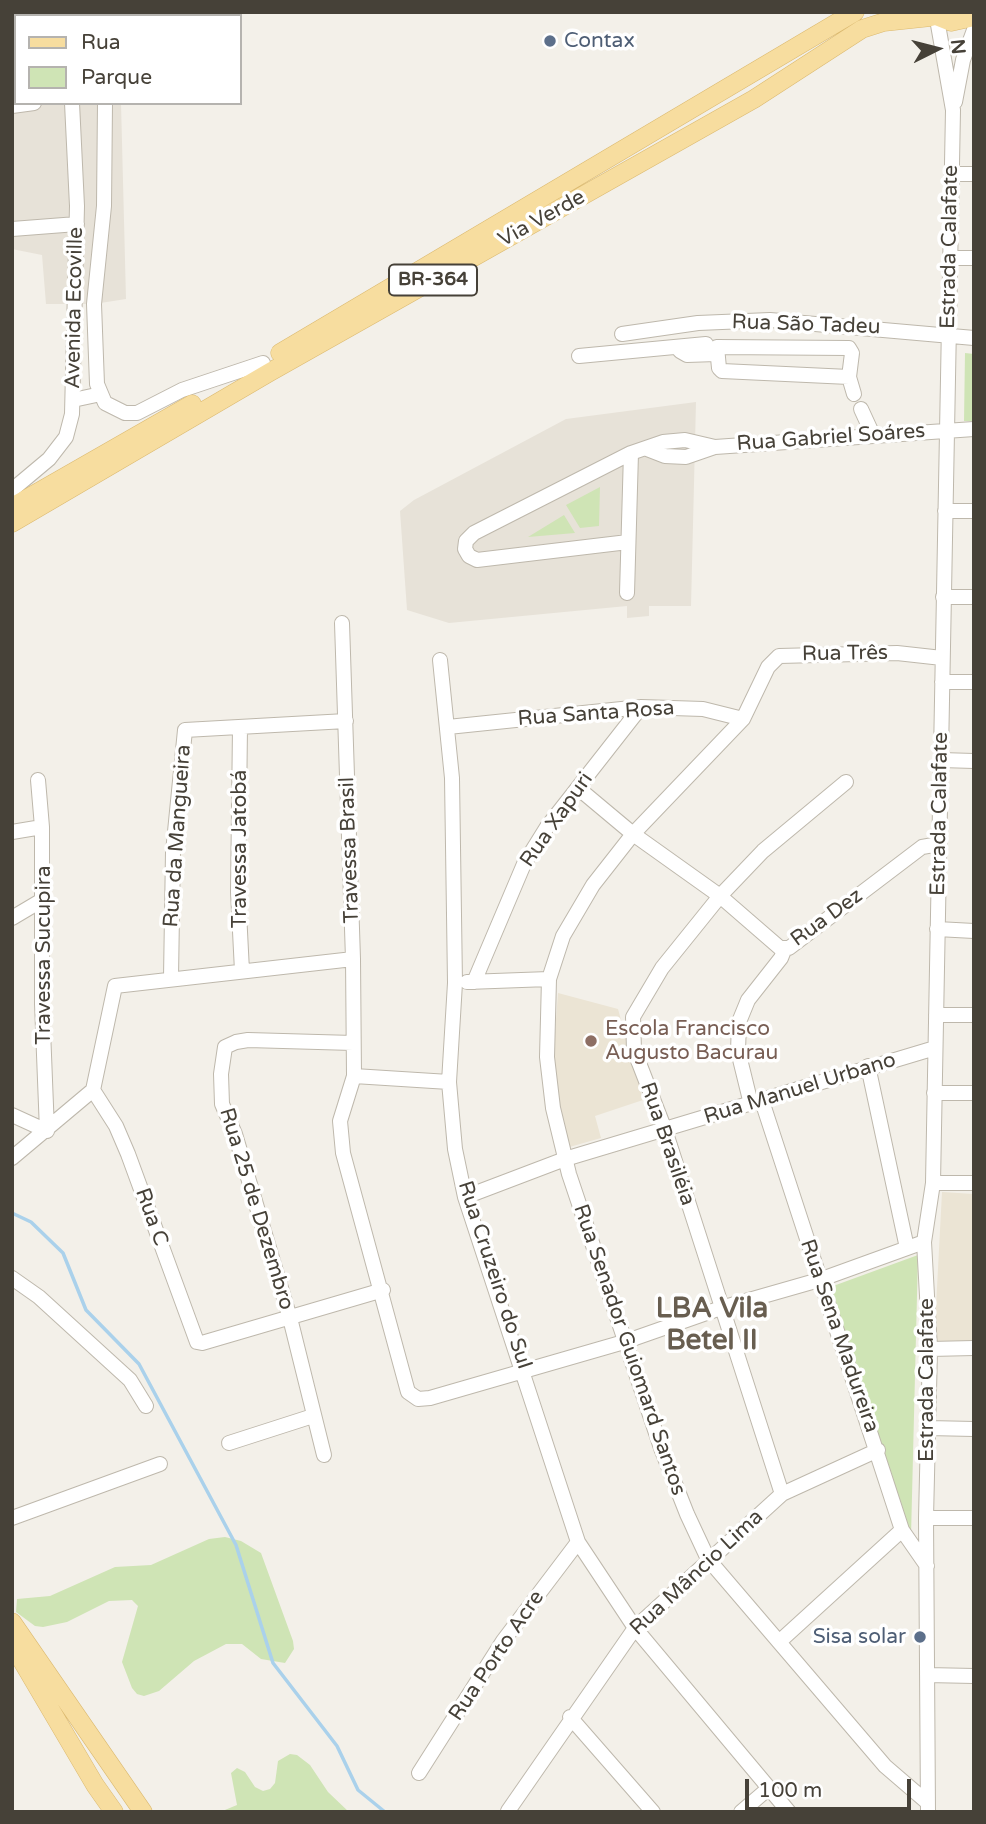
<!DOCTYPE html>
<meta charset="utf-8">
<style>
body{margin:0}
#map{position:relative;width:986px;height:1824px;overflow:hidden;background:#f3f0e9;font-family:"Varela Round",sans-serif}
canvas{display:block}
.frame{position:absolute;inset:0;border:14px solid #464138;pointer-events:none}
.legend{position:absolute;left:14px;top:14px;width:228px;height:91px;box-sizing:border-box;background:#fff;border:2px solid #b5b3af;margin:0;padding:9px 12px;list-style:none;font-size:21px;color:#464138}
.legend li{display:flex;align-items:center;gap:14px;height:35px}
.legend b{width:35px;border:2px solid #b5b3af}
.north{position:absolute;left:902px;top:14px;width:70px;height:70px;-webkit-text-stroke:5px #fff;paint-order:stroke;rotate:84deg;font-size:19px;font-weight:700;line-height:28px;text-align:center;color:#464138}
.north::after{content:'';display:block;margin:auto;width:24px;height:32px;background:#464138;clip-path:polygon(50% 0,100% 100%,50% 72%,0 100%)}
.scale{position:absolute;left:745px;top:1779px;width:166px;height:32px;box-sizing:border-box;border:4px solid #464138;border-top:0;padding-left:9px;font-size:21px;line-height:24px;white-space:nowrap;color:#464138;-webkit-text-stroke:5px #fff;paint-order:stroke}
</style>
<div id="map">
<canvas width="986" height="1824"></canvas>
<div class="frame"></div>
<ul class="legend">
<li><b style="height:9px;background:#f7dd9f"></b>Rua</li>
<li><b style="height:19px;background:#cfe4b5"></b>Parque</li>
</ul>
<div class="north">N</div>
<div class="scale">100 m</div>
</div>
<script>
const c = document.querySelector('canvas').getContext('2d');
c.lineJoin = 'round';
function fill(path, color) {
  c.fillStyle = color;
  c.fill(path, 'evenodd');
}
function poly(rows) {
  const path = new Path2D();
  for (const r of rows) {
    path.moveTo(r[0], r[1]);
    for (let i = 2; i < r.length; i += 2) path.lineTo(r[i], r[i + 1]);
  }
  return path;
}
function trace(path, color, width, dash) {
  c.strokeStyle = color;
  c.lineWidth = width;
  c.lineCap = dash ? 'butt' : 'round';
  c.setLineDash(dash || []);
  c.stroke(path);
}
function label(font, color, halo, rows, align = 'center') {
  c.font = font + ' "Varela Round",sans-serif';
  c.lineWidth = 7;
  c.setLineDash([]);
  c.textBaseline = 'middle';
  c.strokeStyle = halo;
  c.fillStyle = color;
  for (const [text, x, y, turn = 0] of rows) {
    c.save();
    c.translate(x, y);
    c.rotate((+turn || 0) * Math.PI / 180);
    c.textAlign = isNaN(turn) ? turn : align;
    if (halo) c.strokeText(text, 0, 0);
    c.fillText(text, 0, 0);
    c.restore();
  }
}
const residential = poly([
 [12,12,119,12,119,16,16,16,16,103,121,103,126,299,94,304,46,304,42,255,12,249],
 [696,402,691,606,649,606,649,616,627,618,627,606,449,623,407,610,400,511,414,500,566,419]
]);
const education = poly([
 [558,993,618,1009,643,1100,595,1116,601,1138,566,1148,552,1073],
 [942,1192,974,1194,974,1345,934,1345]
]);
const green = poly([
 [12,12,54,12,54,16,16,16,16,101,12,102],
 [965,353,974,354,974,421,964,421],
 [600,487,599,526,580,528,566,505],
 [564,515,575,533,528,537],
 [918,1255,911,1536,825,1289],
 [225,1537,241,1541,261,1553,293,1641,294,1649,285,1663,261,1659,242,1644,226,1644,194,1661,159,1691,144,1696,137,1694,132,1688,122,1662,138,1606,132,1600,109,1601,67,1622,43,1627,35,1626,16,1612,17,1599,50,1596,115,1567,151,1565,209,1539],
 [290,1754,297,1755,310,1765,328,1792,349,1812,220,1812,237,1805,231,1773,237,1768,245,1772,255,1787,263,1791,270,1789,275,1783,278,1761]
]);
const stream = poly([
 [12,1213,31,1222,63,1253,86,1310,139,1364,236,1545,273,1663,337,1746,358,1790,385,1812]
]);
const minor = poly([
 [72,12,72,16],
 [104,12,104,16],
 [955,102,963,60,974,30],
 [105,103,104,206,94,304,97,384,105,403,125,413,137,413,182,390,263,363],
 [12,106,34,103],
 [951,174,974,174],
 [12,229,77,224],
 [950,258,974,258],
 [622,334,698,323,770,320,974,338],
 [680,351,687,355,716,354],
 [579,356,706,344],
 [849,377,722,371,719,368,717,347,849,348,852,353,849,377,854,394],
 [73,400,101,394],
 [861,409,873,435],
 [647,449,665,456,686,457,715,447,974,429],
 [12,490,49,459,66,437,72,414,77,206,72,103],
 [945,511,974,511],
 [628,542,477,560,469,556,465,549,466,541,474,533,631,453,663,442,685,440,715,447],
 [627,593,631,453],
 [943,597,974,597],
 [342,623,353,959,354,1076,340,1121,343,1153,408,1392,418,1399,430,1398,624,1342,721,1308,819,1280,924,1242],
 [440,660,452,778,455,983,449,1082,455,1149,465,1197,578,1542,635,1628,789,1812],
 [942,682,974,682],
 [240,727,238,892,242,971],
 [448,727,641,707,703,709,743,719],
 [941,760,974,761],
 [578,788,633,834,720,896,780,948,789,948,922,847,939,844],
 [12,832,42,827],
 [12,918,44,899],
 [937,929,974,931],
 [171,977,173,852,185,730,346,721],
 [467,982,549,979],
 [474,982,524,864,547,827,641,707],
 [936,1015,974,1015],
 [868,1066,907,1248],
 [354,1076,449,1082],
 [93,1090,116,1126,128,1154,197,1342,202,1343,383,1290],
 [93,1090,115,986,353,959],
 [934,1093,974,1093],
 [762,1101,902,1530,927,1566],
 [751,1104,738,1051,739,1022,748,1000,781,958,785,948],
 [12,1115,47,1131,42,1004,42,827,38,780],
 [12,1158,93,1090],
 [933,1183,974,1183],
 [465,1197,565,1159,935,1048],
 [12,1278,39,1297,130,1380,146,1406],
 [930,1349,974,1348],
 [928,1428,974,1429],
 [229,1443,313,1416],
 [324,1455,290,1318,235,1134,222,1104,221,1074,225,1047,236,1042,248,1040,353,1043],
 [782,1494,665,1130,634,1050,633,1017,662,968,720,896,763,851,846,782],
 [12,1518,160,1464],
 [926,1518,974,1518],
 [779,1642,902,1530],
 [927,1675,974,1676],
 [570,1717,653,1812],
 [419,1773,503,1641,578,1542],
 [928,1803,885,1766,708,1559,687,1514,661,1448,569,1174,553,1108,547,1057,549,979,563,936,593,885,633,834,743,719,768,667,779,656,897,653,942,658],
 [508,1811,635,1628,782,1494,878,1450],
 [741,1812,769,1788],
 [928,1812,926,1518,930,1349,924,1242,933,1183,953,110,937,19]
]);
const major = poly([
 [926,12,951,22,974,17],
 [280,353,855,12],
 [12,507,192,404],
 [12,523,270,372,754,99,862,29,884,22,931,17],
 [12,1622,143,1812],
 [12,1644,95,1785,114,1812]
]);
const markers = [
 [550,41,7,"#5c6f8a"],
 [591,1041,7,"#8d6e63"],
 [920,1637,7,"#5c6f8a"]
];
const shields = [
 [433,280,88]
];
const shieldNames = [
 ["BR-364",433,280]
];
const serviceNames = [
 ["Contax",564,41],
 ["Sisa solar",906,1637,"right"]
];
const streetNames = [
 ["Via Verde",542,219,-29],
 ["Estrada Calafate",950,247,-89],
 ["Avenida Ecoville",75,308,-89],
 ["Rua São Tadeu",806,325,2],
 ["Rua Gabriel Soáres",831,438,-4],
 ["Rua Três",845,654,-1],
 ["Rua Santa Rosa",596,714,-4],
 ["Estrada Calafate",940,814,-89],
 ["Rua Xapuri",557,820,-55],
 ["Rua da Mangueira",178,836,-86],
 ["Travessa Jatobá",240,849,-90],
 ["Travessa Brasil",350,850,-92],
 ["Rua Dez",827,918,-36],
 ["Travessa Sucupira",44,955,-90],
 ["Rua Manuel Urbano",800,1089,-17],
 ["Rua Brasiléia",667,1144,71],
 ["Rua 25 de Dezembro",256,1209,73],
 ["Rua C",151,1217,70],
 ["Rua Cruzeiro do Sul",494,1275,72],
 ["Rua Sena Madureira",839,1336,71],
 ["Rua Senador Guiomard Santos",629,1350,71],
 ["Estrada Calafate",927,1380,-90],
 ["Rua Mâncio Lima",697,1573,-43],
 ["Rua Porto Acre",497,1656,-56]
];
const educationNames = [
 ["Escola Francisco",605,1029],
 ["Augusto Bacurau",605,1053]
];
const districtNames = [
 ["LBA Vila",712,1310],
 ["Betel II",712,1342]
];
fill(residential, '#e7e2d8');
fill(education, '#ebe4d4');
fill(green, '#cfe4b5');
trace(stream, '#aad1eb', 3.5);
trace(minor, '#beb8ac', 16);
trace(major, '#dbb96f', 19);
trace(minor, '#fff', 14);
trace(major, '#f7dd9f', 18);
for (const [x, y, r, color] of markers) {
  const dot = new Path2D();
  dot.arc(x, y, r, 0, 2 * Math.PI);
  c.fillStyle = color;
  c.fill(dot);
  trace(dot, '#fff', 2.5);
}
for (const [x, y, w] of shields) {
  const box = new Path2D();
  box.roundRect(x - w / 2, y - 15.5, w, 31, 5);
  c.fillStyle = '#fff';
  c.fill(box);
  trace(box, '#464138', 2);
}
label('bold 19px', '#464138', null, shieldNames);
label('21px', '#4e5e75', '#fff', serviceNames, 'left');
label('21px', '#464138', '#fff', streetNames);
label('21px', '#785e54', '#fff', educationNames, 'left');
label('bold 28px', '#685e50', '#fff', districtNames);
</script>
